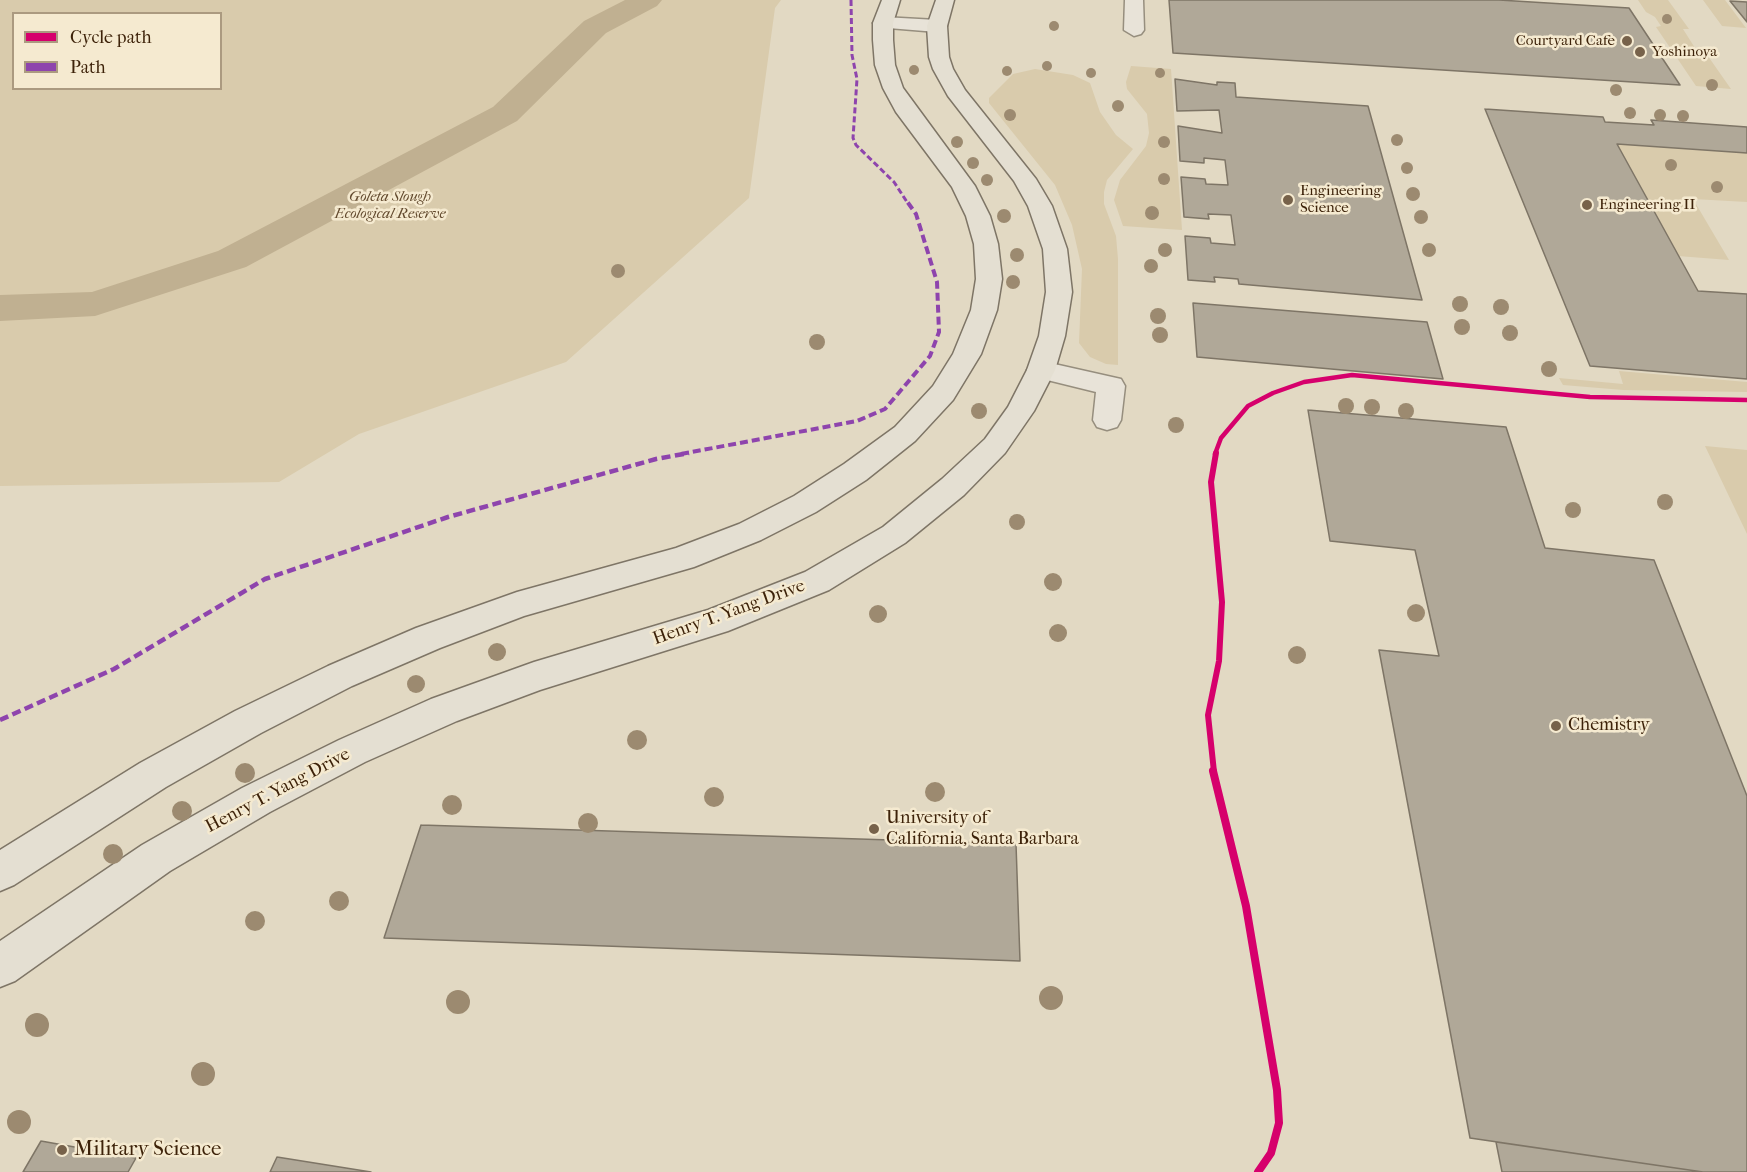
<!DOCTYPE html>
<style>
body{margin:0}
#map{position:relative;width:1747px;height:1172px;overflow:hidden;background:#e2d9c3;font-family:"IM FELL French Canon",serif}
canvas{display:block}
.legend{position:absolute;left:12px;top:12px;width:210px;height:78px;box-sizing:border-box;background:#f5ead0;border:2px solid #ab9a80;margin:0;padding:8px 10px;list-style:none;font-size:18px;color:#3d2209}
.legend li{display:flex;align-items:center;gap:12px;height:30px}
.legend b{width:30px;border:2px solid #ab9a80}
</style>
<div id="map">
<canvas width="1747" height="1172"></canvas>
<ul class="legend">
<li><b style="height:8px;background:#d6006c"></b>Cycle path</li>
<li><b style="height:8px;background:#8e44ad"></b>Path</li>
</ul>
</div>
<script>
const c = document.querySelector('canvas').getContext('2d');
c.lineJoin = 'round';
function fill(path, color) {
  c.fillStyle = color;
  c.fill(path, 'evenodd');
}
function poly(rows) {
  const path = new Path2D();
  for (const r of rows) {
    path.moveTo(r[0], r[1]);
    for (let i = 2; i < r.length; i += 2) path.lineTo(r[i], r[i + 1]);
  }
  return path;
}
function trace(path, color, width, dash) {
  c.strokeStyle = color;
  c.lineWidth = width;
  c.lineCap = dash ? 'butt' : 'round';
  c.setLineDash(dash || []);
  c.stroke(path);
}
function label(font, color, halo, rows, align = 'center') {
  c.font = font + ' "IM FELL French Canon",serif';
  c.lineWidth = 5;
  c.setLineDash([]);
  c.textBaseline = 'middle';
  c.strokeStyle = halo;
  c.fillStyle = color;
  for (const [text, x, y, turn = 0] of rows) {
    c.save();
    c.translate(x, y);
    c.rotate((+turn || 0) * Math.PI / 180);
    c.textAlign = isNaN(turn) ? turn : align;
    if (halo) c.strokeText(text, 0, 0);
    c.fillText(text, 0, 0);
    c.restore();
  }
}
const green = poly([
 [0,0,781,0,775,8,749,198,566,362,359,434,279,482,0,486],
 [14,14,220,14,220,88,14,88],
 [1638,0,1668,0,1689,29,1683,29,1695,48,1703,49,1731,89,1696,86,1656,27,1661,26,1655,17,1646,12],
 [1703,0,1725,0,1746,28,1722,26],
 [1131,66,1171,69,1182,230,1123,226,1114,200,1120,180,1146,146,1149,133,1147,114,1127,89,1126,82],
 [1035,69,1073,75,1090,83,1100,112,1116,135,1133,149,1107,180,1104,192,1104,204,1116,236,1118,259,1118,365,1106,364,1090,357,1079,343,1082,269,1072,225,1055,185,989,103,989,98,1013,74],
 [1617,144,1747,153,1747,202,1693,199,1729,260,1678,256],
 [1619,371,1747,382,1747,392,1623,390,1563,385,1559,378,1623,384],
 [1705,446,1747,450,1747,534]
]);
const canal = poly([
 [625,0,662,0,657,6,606,33,517,121,246,267,95,316,0,321,0,295,92,292,218,251,493,107,584,21,625,0]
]);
const building = poly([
 [1169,0,1499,0,1629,8,1680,85,1173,53,1169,0],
 [1730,1,1747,2,1747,22,1730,1],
 [1175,79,1217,85,1217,82,1235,83,1236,97,1368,106,1422,300,1239,284,1238,279,1214,277,1215,282,1188,280,1185,236,1210,238,1211,243,1235,245,1231,215,1208,214,1209,219,1184,217,1181,177,1205,179,1206,184,1228,185,1225,160,1204,158,1204,163,1180,161,1178,126,1222,133,1219,110,1177,111,1175,79],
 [1485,109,1603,117,1605,122,1654,125,1651,120,1747,127,1747,153,1617,144,1698,291,1747,294,1747,379,1590,366,1485,109],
 [1193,303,1427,322,1443,379,1197,357,1193,303],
 [1308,410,1506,427,1545,548,1654,560,1747,796,1747,1172,1703,1172,1470,1138,1379,650,1439,656,1415,550,1330,541,1308,410],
 [421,825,1016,844,1020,961,384,938,421,825],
 [41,1141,136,1158,128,1172,23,1172,41,1141],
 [1496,1142,1703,1172,1502,1172,1496,1142],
 [277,1157,371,1172,270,1172,277,1157]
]);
const minor = poly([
 [1125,0,1143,0,1144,30,1141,34,1134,36,1124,30,1125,0],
 [883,17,937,20,947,26,937,32,876,27,873,23,883,17],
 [1041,361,1121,379,1125,386,1121,420,1117,427,1107,430,1097,427,1093,420,1096,392,1031,376,1027,370,1031,364,1041,361]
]);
const major = poly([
 [882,0,900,0,893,23,893,40,895,65,903,88,975,186,990,216,998,244,1002,279,997,310,981,354,953,400,915,441,866,480,816,512,761,540,694,567,524,616,440,648,352,686,261,733,166,787,14,885,0,891,0,850,140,763,235,711,328,666,416,628,517,592,676,548,739,524,794,496,844,464,895,427,933,386,953,354,971,310,976,279,974,244,966,216,952,187,896,112,883,88,875,65,873,40,873,23,882,0],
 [936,0,954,0,947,26,949,57,953,69,965,90,1036,179,1052,206,1067,249,1072,292,1065,336,1055,370,1034,411,1005,453,964,495,905,543,829,590,728,631,540,690,457,721,365,762,270,812,170,871,15,981,0,987,0,941,142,845,242,788,339,740,431,699,534,662,708,610,805,572,883,527,942,479,985,439,1008,407,1027,370,1039,336,1046,292,1043,249,1028,206,1014,181,948,96,933,69,929,57,927,26,936,0]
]);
const quietFar2 = poly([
 [851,0,852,55,857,79,853,138,856,145,894,182,907,202]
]);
const quietFar1 = poly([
 [681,454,857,421,885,409,930,356,939,332,937,282,916,214,906,200]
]);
const quiet = poly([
 [0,720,114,669,265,579,448,517,656,459,689,453]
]);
const cyclewayFar2 = poly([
 [1215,454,1221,438,1248,406,1273,393,1304,382,1352,375,1590,397,1747,400]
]);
const cyclewayFar1 = poly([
 [1214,772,1208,715,1219,661,1222,602,1211,482,1216,453]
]);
const cycleway = poly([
 [1213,771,1246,906,1277,1090,1279,1123,1271,1153,1258,1172]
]);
const trees = [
 [1667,19,5],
 [1054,26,5],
 [1047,66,5],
 [914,70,5],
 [1007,71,5],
 [1091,73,5],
 [1160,73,5],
 [1712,85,6],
 [1616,90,6],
 [1118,106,6],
 [1630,113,6],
 [1010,115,6],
 [1660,115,6],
 [1683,116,6],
 [1397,140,6],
 [957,142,6],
 [1164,142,6],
 [973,163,6],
 [1671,165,6],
 [1407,168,6],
 [1164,179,6],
 [987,180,6],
 [1717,187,6],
 [1413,194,7],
 [1152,213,7],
 [1004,216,7],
 [1421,217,7],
 [1165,250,7],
 [1429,250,7],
 [1017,255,7],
 [1151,266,7],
 [618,271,7],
 [1013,282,7],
 [1460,304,8],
 [1501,307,8],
 [1158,316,8],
 [1462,327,8],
 [1510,333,8],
 [1160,335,8],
 [817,342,8],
 [1549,369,8],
 [1346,406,8],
 [1372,407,8],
 [979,411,8],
 [1406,411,8],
 [1176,425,8],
 [1665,502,8],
 [1573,510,8],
 [1017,522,8],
 [1053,582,9],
 [1416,613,9],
 [878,614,9],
 [1058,633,9],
 [497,652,9],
 [1297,655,9],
 [416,684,9],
 [637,740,10],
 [245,773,10],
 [935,792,10],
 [714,797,10],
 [452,805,10],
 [182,811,10],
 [588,823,10],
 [113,854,10],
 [339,901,10],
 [255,921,10],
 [1051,998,12],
 [458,1002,12],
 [37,1025,12],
 [203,1074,12],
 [19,1122,12]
];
const markers = [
 [1627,41,6,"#77624a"],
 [1640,52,6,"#77624a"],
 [1288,200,6,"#77624a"],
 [1587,205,6,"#77624a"],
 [1556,726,6,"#77624a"],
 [874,829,6,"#77624a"],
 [62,1150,6,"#77624a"]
];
const farPoinames = [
 ["Courtyard Cafe",1615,41,"right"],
 ["Yoshinoya",1652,52],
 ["Engineering",1300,191],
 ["Science",1300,208],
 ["Engineering II",1599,205]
];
const farParknames = [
 ["Goleta Slough",390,197],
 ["Ecological Reserve",390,214]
];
const streetNames = [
 ["Henry T. Yang Drive",729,613,-20],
 ["Henry T. Yang Drive",278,791,-28]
];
const poiNames = [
 ["Chemistry",1568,726],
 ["University of",886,819],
 ["California, Santa Barbara",886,840]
];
const nearPoinames = [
 ["Military Science",74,1150]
];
fill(green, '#d9cbac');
fill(canal, '#c0b091');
fill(building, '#b0a898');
trace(building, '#7e7566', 1.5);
trace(minor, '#968e7e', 3);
trace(major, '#7e7566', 3);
fill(minor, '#e8e3d8');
fill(major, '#e4dfd2');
trace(quietFar2, '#8e44ad', 3, [6, 3]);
trace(quietFar1, '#8e44ad', 4, [8, 4]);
trace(quiet, '#8e44ad', 4.5, [9, 4.5]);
trace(cyclewayFar2, '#d6006c', 4.5);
trace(cyclewayFar1, '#d6006c', 6);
trace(cycleway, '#d6006c', 8);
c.fillStyle = '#9c8a70';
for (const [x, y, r] of trees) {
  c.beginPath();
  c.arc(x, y, r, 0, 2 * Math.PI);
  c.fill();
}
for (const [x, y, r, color] of markers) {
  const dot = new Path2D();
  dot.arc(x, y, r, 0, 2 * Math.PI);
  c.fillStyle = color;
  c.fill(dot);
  trace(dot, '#f5ead0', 2);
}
label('15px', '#3d2209', '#f5ead0', farPoinames, 'left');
label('italic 15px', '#62492d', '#f5ead0', farParknames);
label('18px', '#3d2209', '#f5ead0', streetNames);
label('18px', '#3d2209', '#f5ead0', poiNames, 'left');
label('21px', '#3d2209', '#f5ead0', nearPoinames, 'left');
</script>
